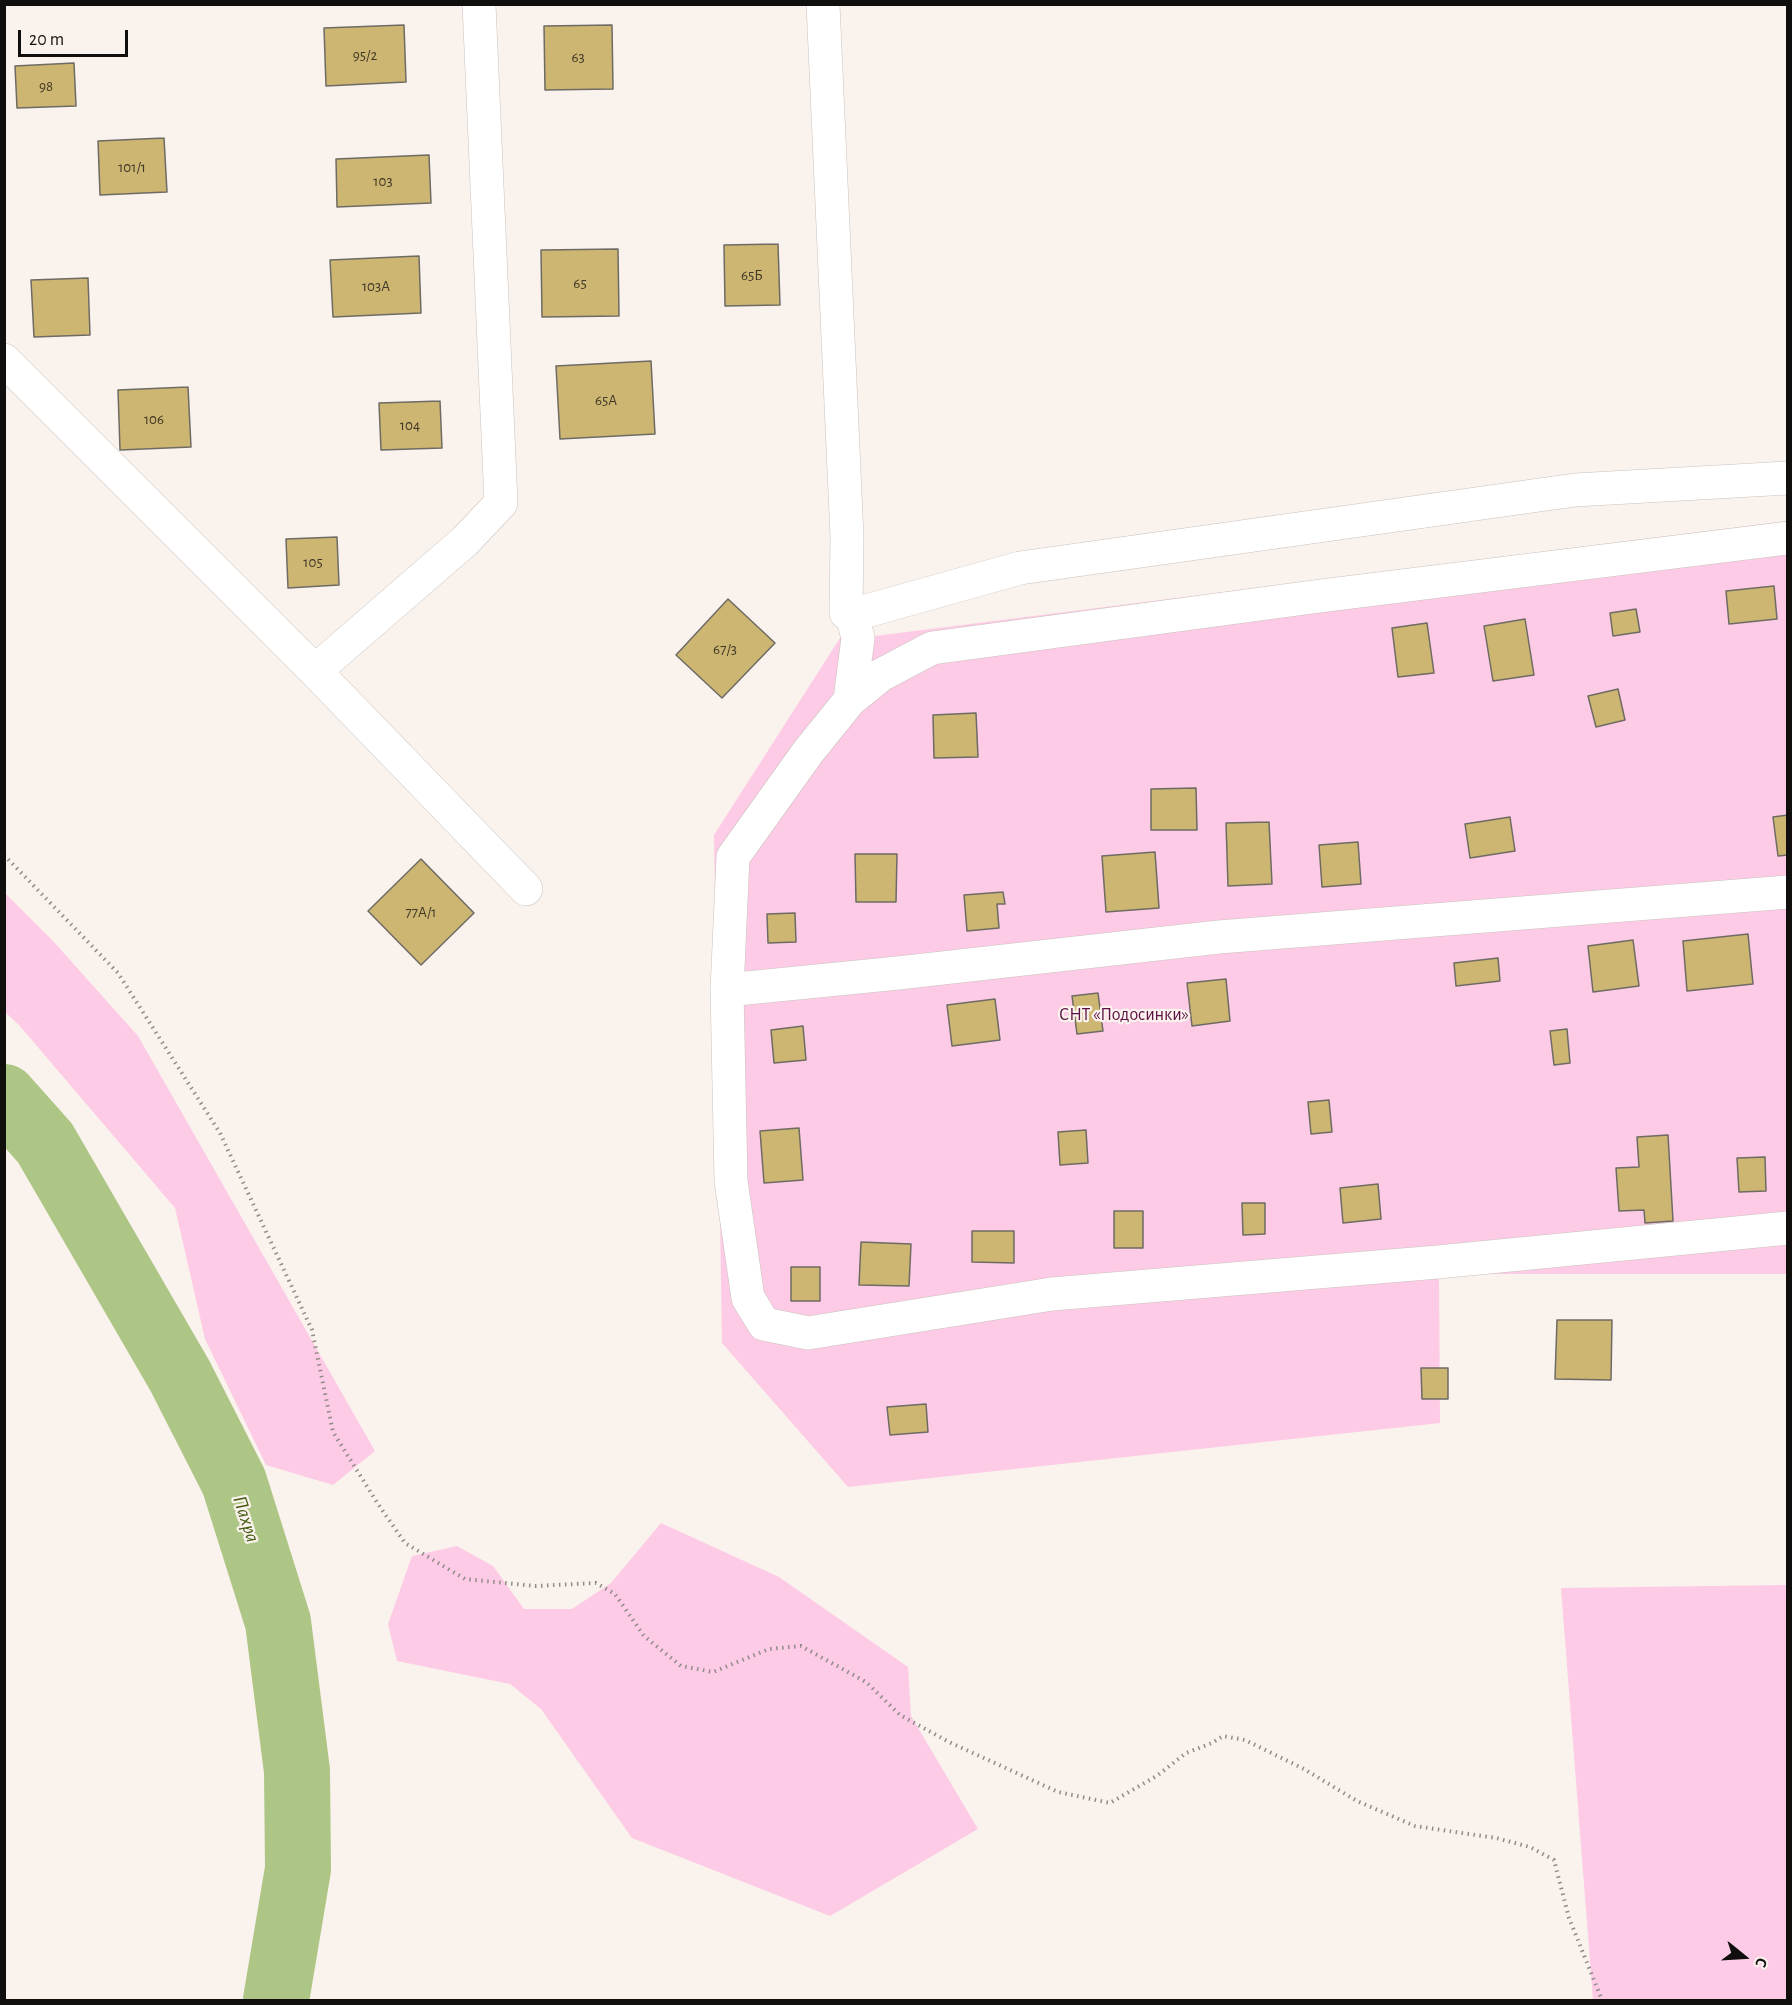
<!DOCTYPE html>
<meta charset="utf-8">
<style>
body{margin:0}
#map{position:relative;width:1792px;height:2005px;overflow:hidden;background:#faf2ed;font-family:"Alegreya Sans",sans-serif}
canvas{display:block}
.frame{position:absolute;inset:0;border:6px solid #110f0d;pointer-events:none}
.north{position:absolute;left:1714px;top:1927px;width:60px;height:60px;-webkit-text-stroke:4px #faf2ed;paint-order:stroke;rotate:108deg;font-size:16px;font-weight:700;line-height:24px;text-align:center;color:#110f0d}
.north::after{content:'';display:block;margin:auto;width:21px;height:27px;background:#110f0d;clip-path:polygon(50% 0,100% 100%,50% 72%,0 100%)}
.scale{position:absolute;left:18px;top:30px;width:110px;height:27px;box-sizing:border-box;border:3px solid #110f0d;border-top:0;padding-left:8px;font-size:18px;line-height:21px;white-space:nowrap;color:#110f0d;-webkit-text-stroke:4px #faf2ed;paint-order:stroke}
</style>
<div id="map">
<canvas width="1792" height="2005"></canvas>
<div class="frame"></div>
<div class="north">С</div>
<div class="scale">20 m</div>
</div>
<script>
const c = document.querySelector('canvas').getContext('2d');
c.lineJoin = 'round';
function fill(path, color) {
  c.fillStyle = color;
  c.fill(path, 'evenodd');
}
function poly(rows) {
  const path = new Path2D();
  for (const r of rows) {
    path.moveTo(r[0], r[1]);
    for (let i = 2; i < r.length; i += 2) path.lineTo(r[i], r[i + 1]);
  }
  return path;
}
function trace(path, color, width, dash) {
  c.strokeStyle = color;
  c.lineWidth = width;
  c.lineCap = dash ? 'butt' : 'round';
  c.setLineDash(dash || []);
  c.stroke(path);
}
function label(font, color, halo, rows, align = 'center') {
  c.font = font + ' "Alegreya Sans",sans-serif';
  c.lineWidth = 4.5;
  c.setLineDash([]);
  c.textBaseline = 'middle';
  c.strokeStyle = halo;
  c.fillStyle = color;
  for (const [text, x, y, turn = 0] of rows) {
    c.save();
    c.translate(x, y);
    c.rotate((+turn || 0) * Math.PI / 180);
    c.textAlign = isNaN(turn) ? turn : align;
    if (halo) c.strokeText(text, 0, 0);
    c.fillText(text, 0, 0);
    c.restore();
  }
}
const green = poly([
 [1787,521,1787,1274,1439,1274,1440,1423,848,1487,722,1343,714,835,856,613,859,638],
 [4,892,53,941,138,1036,375,1451,333,1485,266,1465,205,1339,175,1208,19,1025,5,1012],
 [661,1523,779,1577,908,1667,911,1716,978,1829,830,1916,632,1838,541,1709,510,1684,397,1661,388,1624,412,1556,457,1546,493,1566,524,1609,572,1609,611,1583],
 [1787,1585,1787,2000,1593,2000,1561,1588]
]);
const river = poly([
 [4,1097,45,1143,180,1376,234,1482,278,1622,297,1771,298,1869,276,2000]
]);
const building = poly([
 [404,25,406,82,326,86,324,28,404,25],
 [612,25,613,89,545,90,544,26,612,25],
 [74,63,76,106,17,108,15,66,74,63],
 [164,138,167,192,100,195,98,141,164,138],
 [429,155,431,203,337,207,336,159,429,155],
 [778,244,780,305,725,306,724,245,778,244],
 [618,249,619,316,542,317,541,250,618,249],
 [419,256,421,313,333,317,330,260,419,256],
 [88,278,90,335,34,337,31,280,88,278],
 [651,361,655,434,560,439,556,366,651,361],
 [188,387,191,447,120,450,118,390,188,387],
 [440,401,442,448,381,450,379,403,440,401],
 [337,537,339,585,288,588,286,539,337,537],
 [1774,586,1777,619,1729,624,1726,591,1774,586],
 [728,599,775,643,722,698,676,655,728,599],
 [1636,609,1640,632,1613,636,1610,613,1636,609],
 [1525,619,1534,675,1493,681,1484,626,1525,619],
 [1427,623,1434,673,1398,677,1392,628,1427,623],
 [1618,689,1625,720,1596,727,1588,696,1618,689],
 [976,713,978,757,934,758,933,715,976,713],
 [1196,788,1197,830,1151,830,1151,789,1196,788],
 [1788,815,1788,855,1778,856,1773,817,1788,815],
 [1510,817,1515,851,1470,858,1465,824,1510,817],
 [1269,822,1272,884,1228,886,1226,823,1269,822],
 [1358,842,1361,884,1322,887,1319,845,1358,842],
 [1155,852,1159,908,1106,912,1102,856,1155,852],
 [855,854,897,854,896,902,856,902,855,854],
 [421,859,474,913,421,965,368,911,421,859],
 [1003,892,1005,904,997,904,999,928,967,931,964,895,1003,892],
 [795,913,796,942,768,943,767,914,795,913],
 [1748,934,1753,984,1687,991,1683,941,1748,934],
 [1633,940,1639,986,1593,992,1588,946,1633,940],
 [1498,958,1500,981,1456,986,1454,963,1498,958],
 [1226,979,1230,1021,1192,1026,1187,983,1226,979],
 [1098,993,1103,1031,1077,1034,1072,996,1098,993],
 [995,999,1000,1040,952,1046,947,1005,995,999],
 [803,1026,806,1060,774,1063,771,1030,803,1026],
 [1567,1029,1570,1063,1554,1065,1550,1031,1567,1029],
 [1329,1100,1332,1132,1311,1134,1308,1102,1329,1100],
 [799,1128,803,1180,764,1183,760,1131,799,1128],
 [1086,1130,1088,1163,1060,1165,1058,1132,1086,1130],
 [1668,1135,1673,1221,1645,1223,1644,1210,1619,1211,1616,1168,1639,1167,1637,1137,1668,1135],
 [1765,1157,1766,1191,1739,1192,1737,1158,1765,1157],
 [1378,1184,1381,1219,1343,1223,1340,1188,1378,1184],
 [1242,1203,1265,1203,1265,1234,1243,1235,1242,1203],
 [1114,1211,1143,1211,1143,1248,1114,1248,1114,1211],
 [972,1231,1014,1231,1014,1263,972,1262,972,1231],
 [861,1242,911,1244,909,1286,859,1285,861,1242],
 [791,1267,820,1267,820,1301,791,1301,791,1267],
 [1557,1320,1612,1320,1611,1380,1555,1379,1557,1320],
 [1421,1368,1448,1368,1448,1399,1422,1399,1421,1368],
 [926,1404,928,1432,890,1435,887,1407,926,1404]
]);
const path = poly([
 [4,855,118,973,220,1133,312,1330,333,1432,378,1504,405,1543,465,1579,535,1586,596,1583,615,1594,644,1636,681,1666,713,1672,769,1649,801,1646,866,1682,900,1715,949,1742,1058,1792,1110,1803,1158,1775,1186,1753,1212,1743,1223,1736,1245,1740,1304,1769,1357,1801,1415,1826,1496,1838,1530,1847,1554,1860,1569,1918,1602,2000]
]);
const minor = poly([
 [479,4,501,503,465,541,315,671,526,889],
 [823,4,847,537,846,613,852,615,858,638,850,700,808,752,733,857,727,990,731,1181,748,1298,764,1324,808,1333,1052,1294,1438,1262,1788,1228],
 [4,360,315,671],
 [852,615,1020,568,1575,490,1788,478],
 [850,700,881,675,932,648,1320,596,1788,538],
 [727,990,898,973,1219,937,1788,892]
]);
const numberNames = [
 ["95/2",365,55],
 ["63",578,57],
 ["98",46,86],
 ["101/1",132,167],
 ["103",383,181],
 ["65Б",752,275],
 ["65",580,283],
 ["103А",376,286],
 ["65А",606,400],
 ["106",154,419],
 ["104",410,425],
 ["105",313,562],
 ["67/3",725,649],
 ["77А/1",421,912]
];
const parkNames = [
 ["СНТ «Подосинки»",1124,1015]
];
const waterNames = [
 ["Пахра",246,1519,72]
];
fill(green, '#fdcbe5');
trace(river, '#aec685', 66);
fill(building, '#cdb572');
trace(building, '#6e6b64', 1.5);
trace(minor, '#cac2bd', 34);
trace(path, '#918c88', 4, [1.5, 4.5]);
trace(minor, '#fff', 33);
label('15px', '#403826', null, numberNames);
label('18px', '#5c1042', '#faf2ed', parkNames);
label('italic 20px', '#485d18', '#faf2ed', waterNames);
</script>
